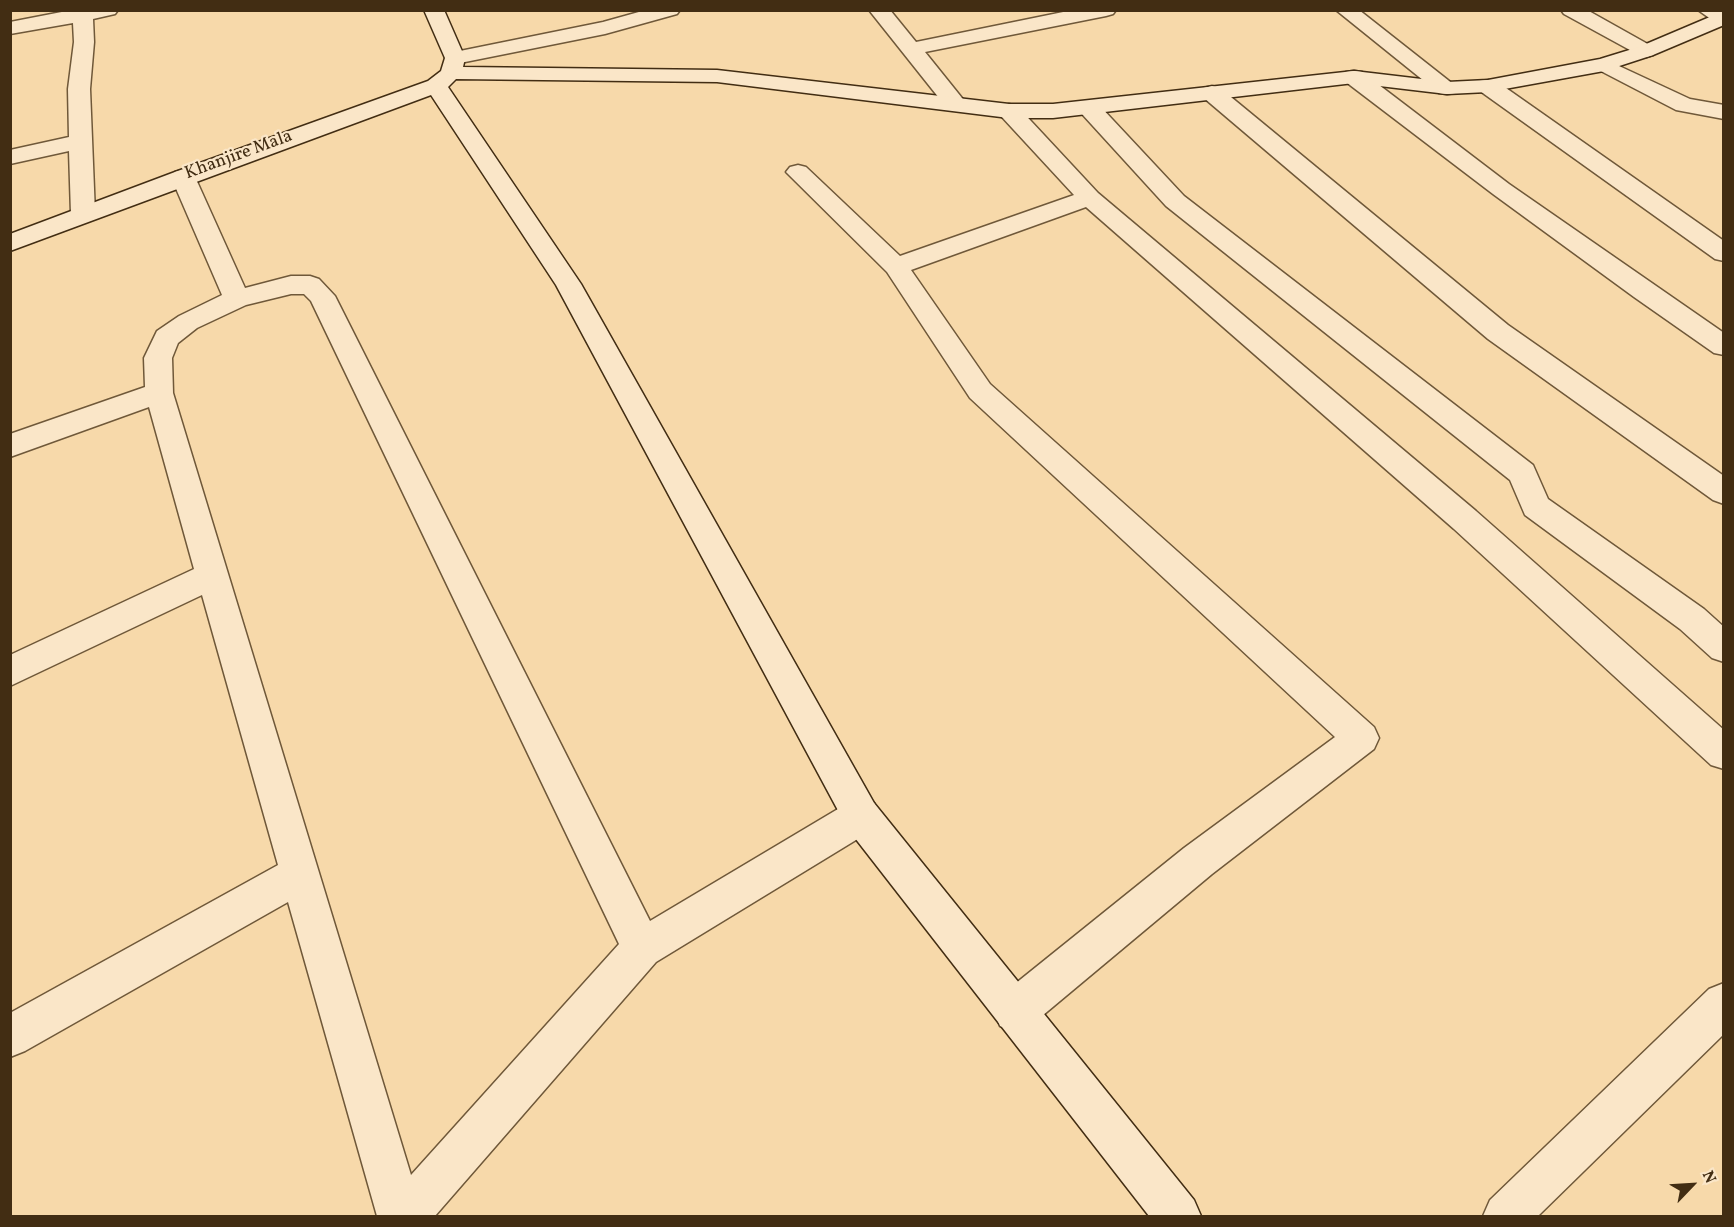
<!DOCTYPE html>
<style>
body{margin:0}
#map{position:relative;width:1734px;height:1227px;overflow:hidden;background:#f7d9aa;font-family:Vollkorn,serif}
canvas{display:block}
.frame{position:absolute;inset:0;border:12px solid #422d13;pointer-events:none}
.north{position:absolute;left:1662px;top:1155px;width:60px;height:60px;-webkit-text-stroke:4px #fae6c8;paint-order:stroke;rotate:65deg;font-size:16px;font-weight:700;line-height:24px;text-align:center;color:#422d13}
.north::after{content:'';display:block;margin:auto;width:21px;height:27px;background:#422d13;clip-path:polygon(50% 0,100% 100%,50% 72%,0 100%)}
</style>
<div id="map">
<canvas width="1734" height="1227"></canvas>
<div class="frame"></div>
<div class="north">N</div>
</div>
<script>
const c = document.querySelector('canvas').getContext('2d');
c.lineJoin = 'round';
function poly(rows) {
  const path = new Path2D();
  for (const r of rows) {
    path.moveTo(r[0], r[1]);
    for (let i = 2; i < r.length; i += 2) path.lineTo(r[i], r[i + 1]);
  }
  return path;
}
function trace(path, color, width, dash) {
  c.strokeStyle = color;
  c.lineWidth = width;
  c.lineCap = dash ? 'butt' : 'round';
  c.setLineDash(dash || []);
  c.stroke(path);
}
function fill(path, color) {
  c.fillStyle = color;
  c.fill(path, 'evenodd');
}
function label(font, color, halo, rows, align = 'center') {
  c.font = font + ' Vollkorn,serif';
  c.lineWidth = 4.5;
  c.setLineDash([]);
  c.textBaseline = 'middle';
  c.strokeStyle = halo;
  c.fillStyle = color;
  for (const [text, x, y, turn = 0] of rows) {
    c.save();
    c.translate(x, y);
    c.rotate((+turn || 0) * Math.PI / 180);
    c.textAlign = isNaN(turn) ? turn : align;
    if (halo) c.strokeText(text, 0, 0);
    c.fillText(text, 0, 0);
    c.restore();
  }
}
const street = poly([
 [72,10,118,10,115,14,93,19,94,42,90,89,95,214,92,219,83,222,74,219,71,214,69,151,10,164,10,150,69,137,68,89,74,42,73,23,10,34,10,22,72,10],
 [646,10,680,10,677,14,605,34,455,64,448,62,445,58,448,54,455,52,603,22,646,10],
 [869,10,890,10,916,42,1073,10,1116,10,1113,14,1106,16,925,52,966,103,963,108,955,110,947,108,869,10],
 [1336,10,1359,10,1458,88,1455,93,1447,94,1439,93,1336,10],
 [1561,10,1587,10,1653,47,1656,51,1653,55,1646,57,1639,55,1564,14,1561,10],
 [1698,10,1723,10,1724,24,1715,22,1698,10],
 [1604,59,1690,99,1724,105,1724,119,1676,110,1597,69,1593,65,1597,61,1604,59],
 [1354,71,1362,72,1509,184,1724,333,1724,355,1714,353,1634,297,1493,194,1346,82,1343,77,1346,72,1354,71],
 [1488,80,1496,81,1724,241,1724,261,1715,259,1480,91,1477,86,1480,81,1488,80],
 [1212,86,1220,88,1508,325,1724,476,1724,504,1713,500,1488,339,1204,98,1201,93,1204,88,1212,86],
 [1090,102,1098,104,1184,196,1533,465,1548,499,1704,609,1724,627,1724,662,1712,658,1680,629,1525,515,1510,480,1166,206,1082,114,1079,109,1082,104,1090,102],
 [1009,104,1017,106,1098,193,1476,511,1724,730,1724,769,1711,765,1454,529,1086,207,911,270,990,384,1374,727,1379,738,1374,749,1212,874,1030,1026,1015,1032,1000,1026,994,1011,1000,996,1184,848,1335,737,970,398,887,272,786,172,790,167,798,165,806,167,900,256,1074,195,1001,116,998,111,1001,106,1009,104],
 [183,170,191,172,195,177,245,288,291,276,310,276,319,279,335,296,650,921,848,803,861,798,874,803,880,816,874,829,656,962,435,1216,377,1216,288,902,25,1051,10,1057,10,1013,278,865,202,595,10,686,10,655,194,569,149,407,10,457,10,434,145,387,144,358,157,331,179,316,222,295,171,177,175,172,183,170],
 [291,294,304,294,311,301,619,944,411,1175,173,393,172,358,178,343,197,328,246,305,291,294],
 [1724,983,1724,1034,1538,1216,1483,1216,1490,1200,1709,989,1724,983]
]);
const secondary = poly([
 [424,10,444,10,465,58,463,67,717,70,1009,104,1053,104,1354,71,1447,82,1488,80,1600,59,1639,47,1724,11,1724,25,1653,55,1604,71,1488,92,1447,94,1354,83,1053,118,1009,118,717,82,456,79,448,87,581,284,874,803,1194,1200,1201,1216,1149,1216,848,829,556,285,431,95,10,251,10,234,175,172,428,81,441,71,445,58,424,10]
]);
const farStreetnames = [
 ["Khanjire Mala",239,156,-20]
];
trace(street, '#6f5839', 3);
trace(secondary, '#422d13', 3);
fill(street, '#fae6c8');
fill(secondary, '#fae6c8');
label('18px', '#422d13', '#fae6c8', farStreetnames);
</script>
